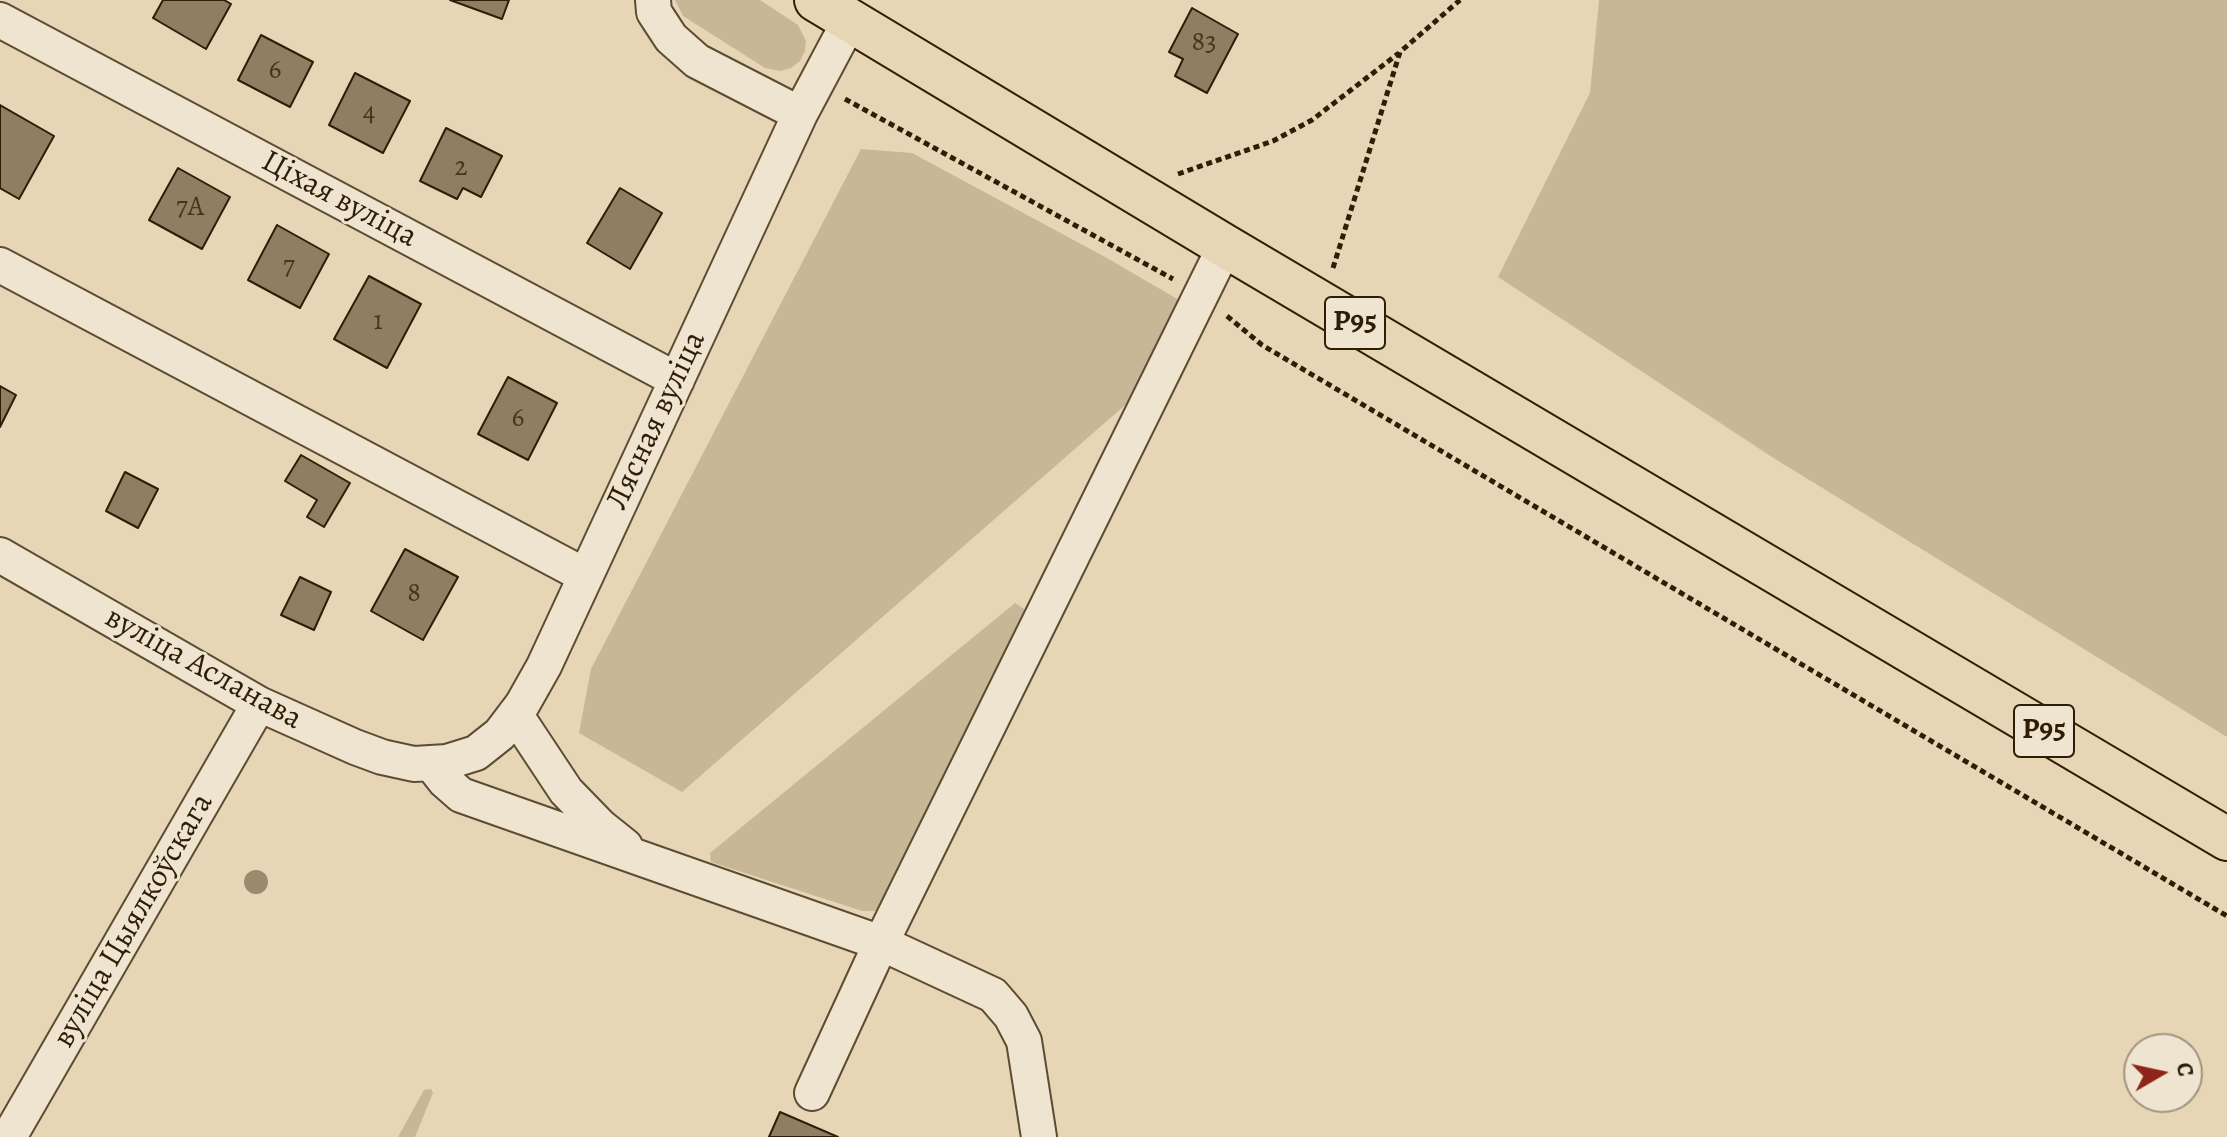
<!DOCTYPE html>
<meta charset="utf-8">
<style>
body{margin:0}
#map{position:relative;width:2227px;height:1137px;overflow:hidden;background:#e7d6b5;font-family:Alegreya,serif}
canvas{display:block}
.north{position:absolute;left:2123px;top:1033px;width:80px;height:80px;box-sizing:border-box;background:#efe4cf;border:2px solid #a2957f;border-radius:50%;rotate:81deg;font-size:22px;font-weight:700;line-height:32px;text-align:center;color:#2f1e06}
.north::after{content:'';display:block;margin:auto;width:28px;height:36px;background:#8f2418;clip-path:polygon(50% 0,100% 100%,50% 72%,0 100%)}
</style>
<div id="map">
<canvas width="2227" height="1137"></canvas>
<div class="north">С</div>
</div>
<script>
const c = document.querySelector('canvas').getContext('2d');
c.lineJoin = 'round';
function fill(path, color) {
  c.fillStyle = color;
  c.fill(path, 'evenodd');
}
function poly(rows) {
  const path = new Path2D();
  for (const r of rows) {
    path.moveTo(r[0], r[1]);
    for (let i = 2; i < r.length; i += 2) path.lineTo(r[i], r[i + 1]);
  }
  return path;
}
function trace(path, color, width, dash) {
  c.strokeStyle = color;
  c.lineWidth = width;
  c.lineCap = dash ? 'butt' : 'round';
  c.setLineDash(dash || []);
  c.stroke(path);
}
function label(font, color, halo, rows, align = 'center') {
  c.font = font + ' Alegreya,serif';
  c.lineWidth = 6;
  c.setLineDash([]);
  c.textBaseline = 'middle';
  c.strokeStyle = halo;
  c.fillStyle = color;
  for (const [text, x, y, turn = 0] of rows) {
    c.save();
    c.translate(x, y);
    c.rotate((+turn || 0) * Math.PI / 180);
    c.textAlign = isNaN(turn) ? turn : align;
    if (halo) c.strokeText(text, 0, 0);
    c.fillText(text, 0, 0);
    c.restore();
  }
}
const green = poly([
 [675,0,760,0,798,25,806,41,805,51,800,61,791,68,780,71,765,68,683,16],
 [1599,0,2227,0,2227,737,1772,457,1498,277,1590,93],
 [861,149,912,153,1107,258,1179,300,1139,393,682,792,579,733,591,669],
 [1015,603,1027,611,879,911,862,911,711,862,710,853],
 [431,1089,433,1093,415,1137,398,1137,424,1090]
]);
const building = poly([
 [163,0,224,0,231,4,206,49,153,18,163,0],
 [450,0,509,0,502,19,450,0],
 [1192,8,1238,34,1207,93,1175,76,1183,59,1169,52,1192,8],
 [261,35,313,62,290,107,238,80,261,35],
 [355,73,410,101,383,153,329,125,355,73],
 [0,105,54,136,19,199,0,188,0,105],
 [446,128,502,156,481,197,463,188,457,199,420,181,446,128],
 [178,168,230,197,202,249,149,220,178,168],
 [620,188,662,213,630,269,587,243,620,188],
 [277,225,329,254,300,308,248,280,277,225],
 [369,276,421,304,387,368,334,339,369,276],
 [508,377,557,403,528,460,478,434,508,377],
 [0,386,16,395,0,427,0,386],
 [301,455,350,483,324,527,307,517,317,500,285,481,301,455],
 [125,472,158,489,138,528,106,511,125,472],
 [405,549,458,577,423,640,371,611,405,549],
 [300,577,331,592,314,630,281,615,300,577],
 [780,1112,838,1137,769,1137,780,1112]
]);
const path = poly([
 [845,99,1173,279],
 [1178,174,1273,141,1312,120,1399,53],
 [1333,268,1400,52,1460,0],
 [1227,316,1262,345,2227,916]
]);
const minor = poly([
 [653,0,654,12,671,38,697,61,800,114],
 [0,20,677,380],
 [0,265,584,575],
 [0,555,259,704,355,747,382,757,414,764,447,762,476,753,500,734,522,705,544,666,800,114,850,20],
 [515,714,566,791,600,826,625,846],
 [431,763,445,781,461,795,881,943,993,995,1011,1016,1024,1041,1039,1137],
 [812,1093,881,943,1225,246],
 [9,1137,259,704]
]);
const major = poly([
 [816,0,1225,246,2227,839]
]);
const trees = [
 [256,882]
];
const numberNames = [
 ["83",1204,43],
 ["6",275,71],
 ["4",369,113],
 ["2",461,168],
 ["7А",190,208],
 ["7",289,267],
 ["1",378,322],
 ["6",518,419],
 ["8",414,594]
];
const shields = [
 [1355,323,60],
 [2044,731,60]
];
const shieldNames = [
 ["Р95",1355,323],
 ["Р95",2044,731]
];
const streetNames = [
 ["Ціхая вуліца",339,200,28],
 ["Лясная вуліца",657,421,-65],
 ["вуліца Асланава",203,669,29],
 ["вуліца Цыялкоўскага",134,921,-60]
];
fill(green, '#c8b797');
fill(building, '#8f7e61');
trace(building, '#2f1e06', 2);
trace(minor, '#5d4c32', 38);
trace(major, '#2f1e06', 46);
trace(path, '#2f1e06', 5, [6, 4]);
trace(minor, '#efe4cf', 34);
trace(major, '#e7d6b5', 42);
c.fillStyle = '#9b8a6d';
for (const [x, y] of trees) {
  c.beginPath();
  c.arc(x, y, 12, 0, 2 * Math.PI);
  c.fill();
}
label('28px', '#47361d', null, numberNames);
for (const [x, y, w] of shields) {
  const box = new Path2D();
  box.roundRect(x - w / 2, y - 26, w, 52, 6);
  c.fillStyle = '#efe4cf';
  c.fill(box);
  trace(box, '#2f1e06', 2);
}
label('bold 30px', '#2f1e06', null, shieldNames);
label('32px', '#2f1e06', '#efe4cf', streetNames);
</script>
